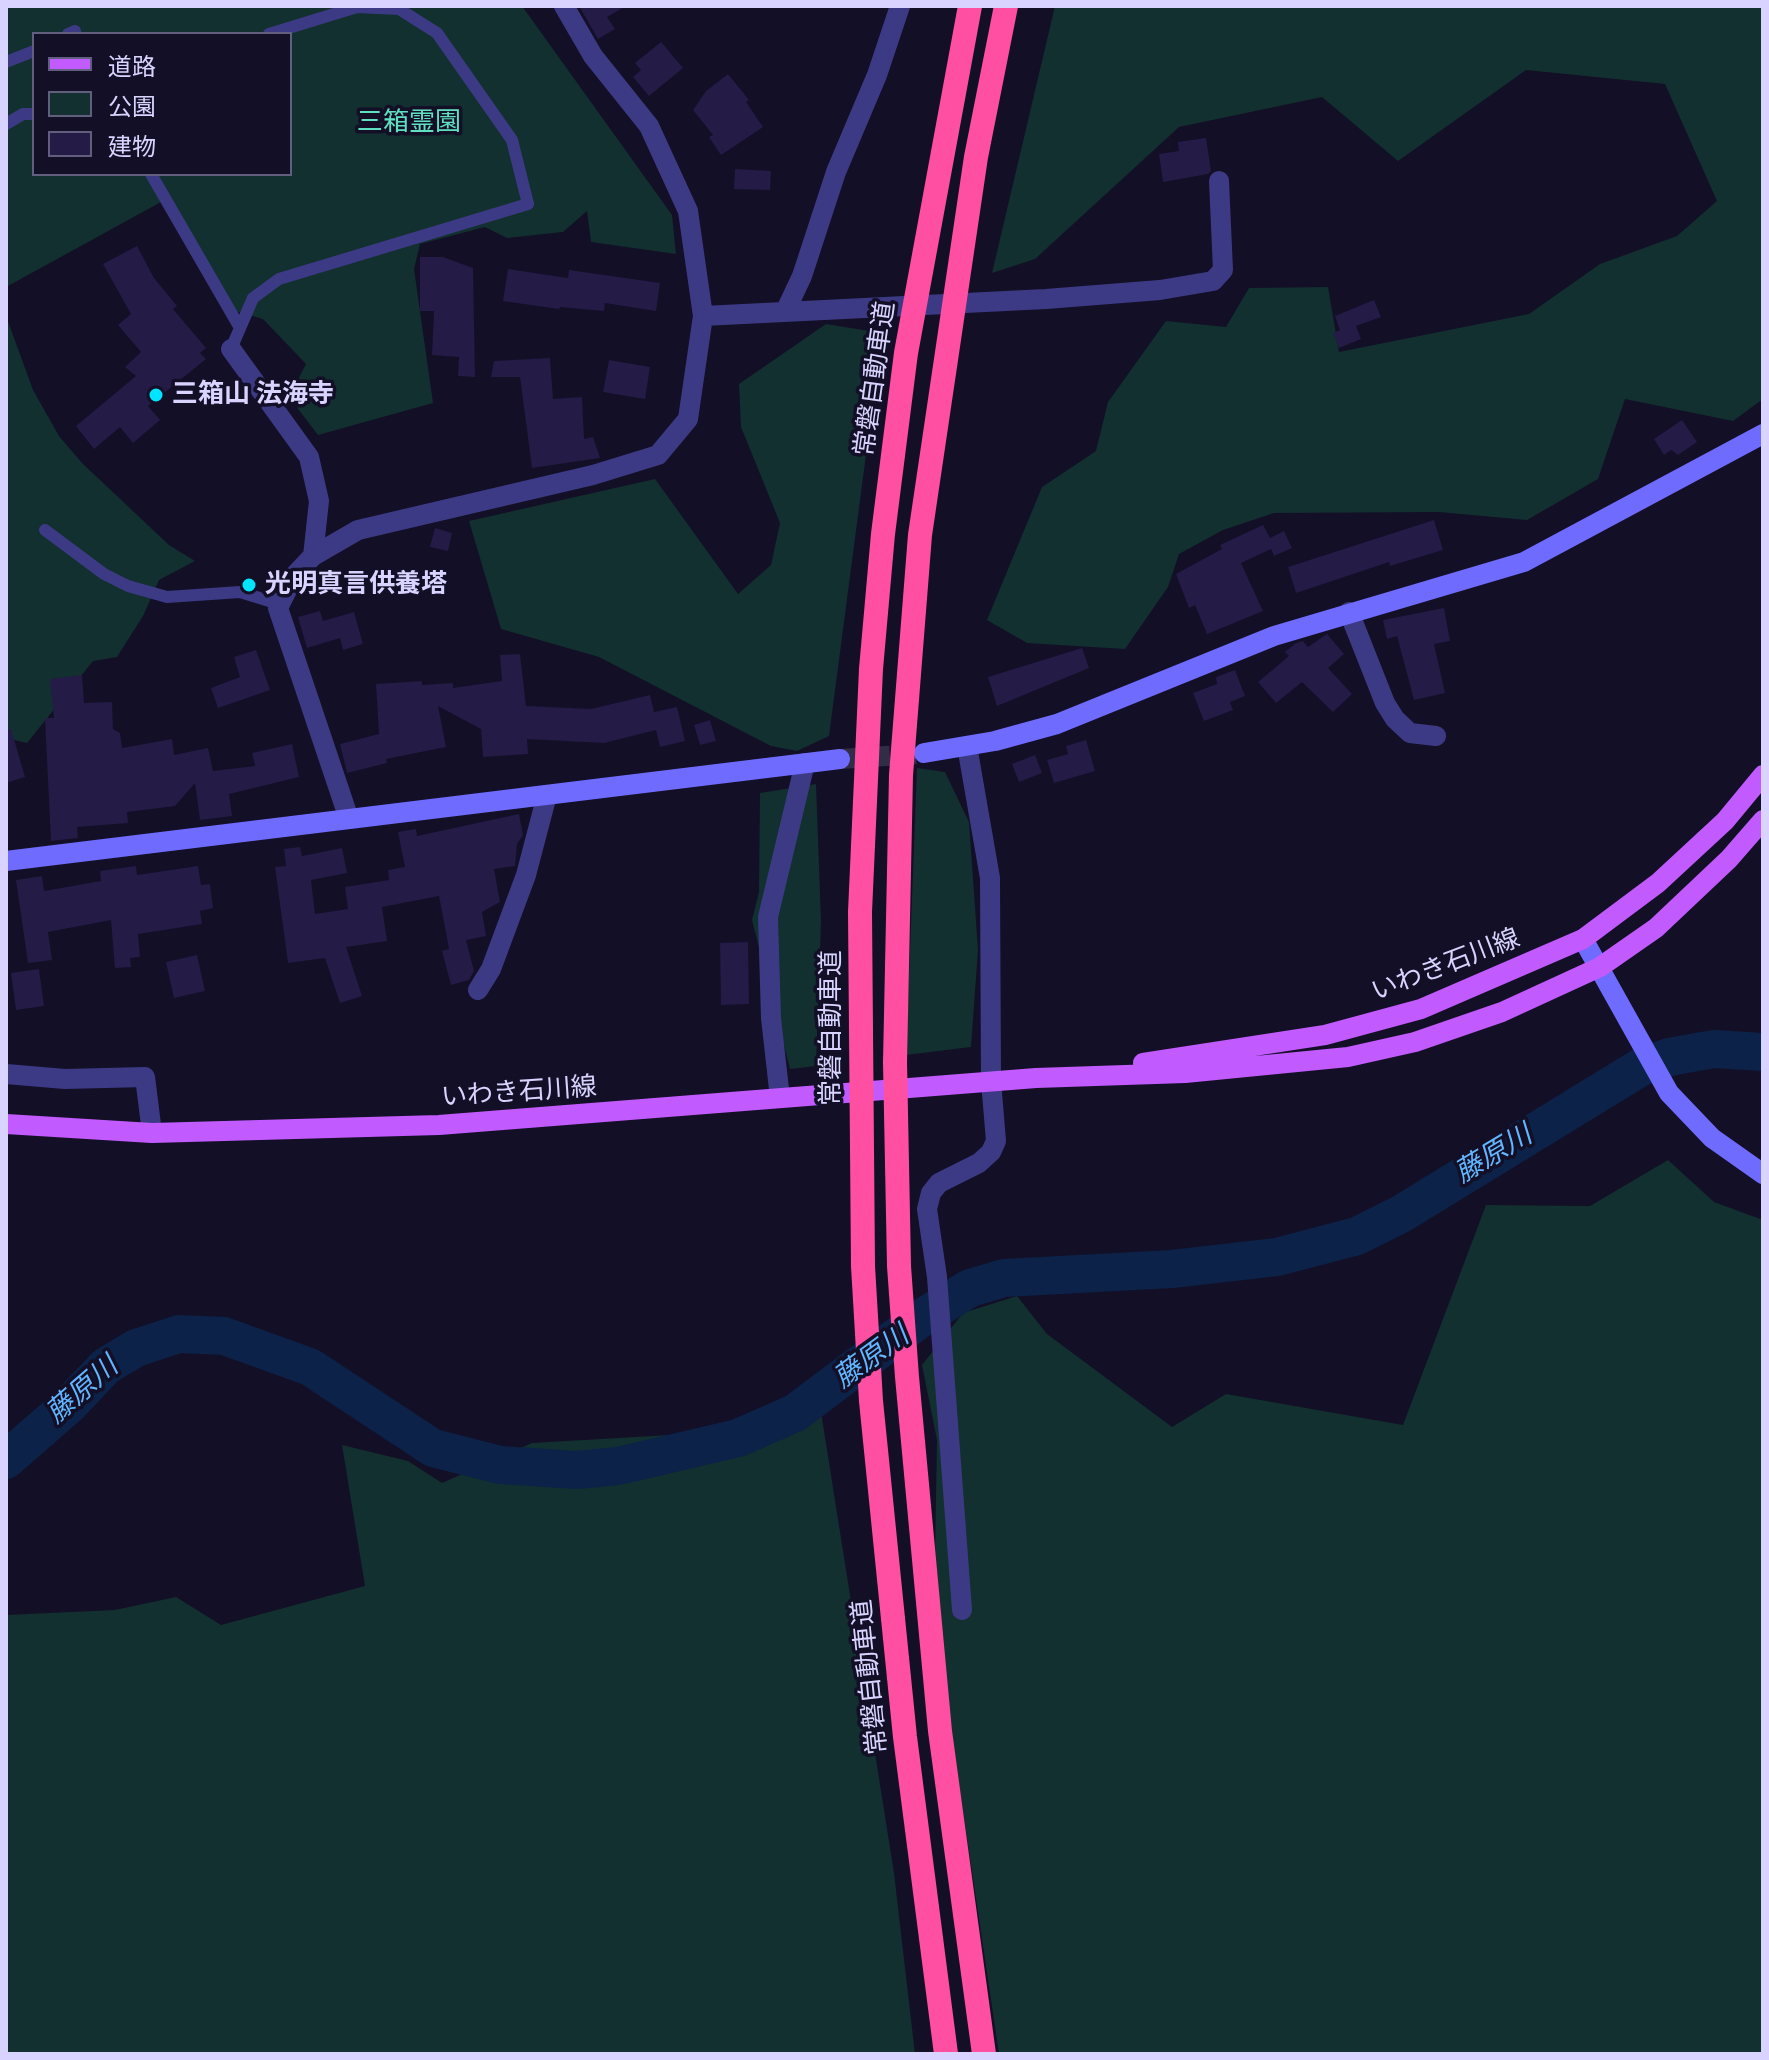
<!DOCTYPE html>
<meta charset="utf-8">
<style>
body{margin:0}
#map{position:relative;width:1769px;height:2060px;overflow:hidden;background:#130f26;font-family:"DM Sans","Noto Sans JP",sans-serif}
canvas{display:block}
.frame{position:absolute;inset:0;border:8px solid #d9d4ff;pointer-events:none}
.legend{position:absolute;left:32px;top:32px;width:260px;height:144px;box-sizing:border-box;background:#130f26;border:2px solid #625e7d;margin:0;padding:10px 14px;list-style:none;font-size:24px;color:#d9d4ff}
.legend li{display:flex;align-items:center;gap:16px;height:40px}
.legend b{width:40px;border:2px solid #625e7d}
</style>
<div id="map">
<canvas width="1769" height="2060"></canvas>
<div class="frame"></div>
<ul class="legend">
<li><b style="height:10px;background:#c25bff"></b>道路</li>
<li><b style="height:22px;background:#12302f"></b>公園</li>
<li><b style="height:22px;background:#241b47"></b>建物</li>
</ul>
</div>
<script>
const c = document.querySelector('canvas').getContext('2d');
c.lineJoin = 'round';
function fill(path, color) {
  c.fillStyle = color;
  c.fill(path, 'evenodd');
}
function poly(rows) {
  const path = new Path2D();
  for (const r of rows) {
    path.moveTo(r[0], r[1]);
    for (let i = 2; i < r.length; i += 2) path.lineTo(r[i], r[i + 1]);
  }
  return path;
}
function trace(path, color, width, dash) {
  c.strokeStyle = color;
  c.lineWidth = width;
  c.lineCap = dash ? 'butt' : 'round';
  c.setLineDash(dash || []);
  c.stroke(path);
}
function label(font, color, halo, rows, align = 'center') {
  c.font = font + ' "DM Sans","Noto Sans JP",sans-serif';
  c.lineWidth = 7;
  c.setLineDash([]);
  c.textBaseline = 'middle';
  c.strokeStyle = halo;
  c.fillStyle = color;
  for (const [text, x, y, turn = 0] of rows) {
    c.save();
    c.translate(x, y);
    c.rotate((+turn || 0) * Math.PI / 180);
    c.textAlign = isNaN(turn) ? turn : align;
    if (halo) c.strokeText(text, 0, 0);
    c.fillText(text, 0, 0);
    c.restore();
  }
}
const green = poly([
 [6,6,522,6,672,215,676,254,591,242,587,211,563,232,507,238,485,227,420,244,414,269,433,403,318,435,289,397,306,364,263,319,224,308,161,202,6,287],
 [34,34,290,34,290,174,34,174],
 [1055,6,1763,6,1763,399,1733,421,1625,399,1598,479,1527,520,1439,512,1274,513,1223,530,1179,554,1168,587,1125,649,1027,643,987,620,1042,487,1096,451,1108,402,1166,321,1226,327,1249,288,1328,287,1339,352,1529,314,1600,264,1677,236,1717,201,1665,84,1526,70,1398,161,1322,97,1179,127,1035,259,992,273],
 [6,316,33,390,59,436,82,463,169,545,195,561,159,580,143,616,117,657,93,661,27,743,6,738],
 [826,324,882,333,829,736,797,751,771,746,599,657,501,629,469,521,655,479,738,594,771,565,780,523,741,427,739,384],
 [917,768,945,772,969,822,978,950,971,1047,906,1055],
 [816,784,821,921,816,1066,790,1069,752,920,759,892,760,793],
 [1668,1160,1714,1202,1763,1220,1763,2054,999,2054,934,1614,937,1440,922,1365,963,1313,1017,1296,1047,1334,1172,1427,1226,1394,1403,1425,1486,1205,1590,1206],
 [821,1412,894,1873,915,2054,6,2054,6,1615,115,1610,176,1597,221,1625,365,1586,342,1445,408,1461,442,1483,532,1443,687,1434]
]);
const river = poly([
 [6,1460,70,1404,106,1366,136,1348,179,1334,224,1336,310,1367,433,1448,500,1465,577,1470,618,1466,738,1438,795,1413,920,1319,970,1288,1004,1278,1172,1269,1277,1257,1357,1236,1401,1214,1641,1067,1669,1057,1714,1049,1763,1052]
]);
const building = poly([
 [579,6,626,6,607,17,615,29,598,39],
 [661,42,683,68,649,96,633,77,641,70,635,63],
 [728,74,749,100,746,102,763,127,721,155,709,137,713,135,693,110,706,91],
 [1206,138,1211,171,1208,174,1163,182,1159,154,1179,151,1178,142],
 [735,169,771,171,770,190,734,189],
 [137,246,154,278,177,306,173,309,206,348,200,353,206,359,148,406,160,420,133,443,120,427,94,449,76,426,136,376,125,367,141,352,118,325,131,314,103,264],
 [420,257,443,257,473,268,475,377,458,376,459,357,432,355,434,311,420,311],
 [508,269,568,278,569,270,660,283,656,311,605,303,604,311,560,307,559,309,503,301],
 [1374,300,1381,317,1356,326,1361,339,1339,348,1333,333,1340,330,1335,316],
 [550,358,553,399,582,397,584,439,593,437,600,458,532,468,520,377,491,377,494,361],
 [609,360,650,367,645,399,603,392],
 [1682,420,1697,442,1678,455,1671,450,1664,455,1654,439],
 [1434,520,1443,550,1390,566,1389,562,1296,593,1288,567],
 [1263,525,1270,538,1284,531,1292,548,1274,556,1271,549,1241,563,1263,611,1207,634,1195,605,1189,608,1176,574,1222,549,1220,545],
 [435,528,452,533,448,551,430,547],
 [1444,608,1450,641,1434,644,1445,693,1414,700,1397,636,1387,639,1383,620],
 [320,611,323,621,354,612,363,644,343,650,340,638,307,648,298,617],
 [1327,634,1344,654,1328,668,1352,694,1333,712,1302,682,1276,703,1258,682,1289,656,1285,652,1296,643,1303,641,1308,647],
 [1082,648,1089,668,997,706,988,677],
 [256,650,270,690,218,708,211,688,240,677,234,657],
 [520,654,526,706,591,709,650,695,654,712,677,707,685,741,660,747,656,730,604,743,527,739,528,754,483,757,481,729,438,706,446,747,386,759,387,763,347,773,340,744,379,734,376,684,422,681,422,685,453,683,453,688,502,681,500,655],
 [1235,670,1245,696,1230,702,1233,710,1204,721,1193,693,1217,684,1216,677],
 [82,675,84,703,112,702,113,729,120,733,122,748,172,739,174,755,208,748,213,771,255,766,252,753,292,744,299,777,229,794,232,816,200,820,195,783,175,806,127,812,128,823,77,827,78,838,51,841,45,718,54,718,50,679],
 [710,720,716,741,700,745,694,725],
 [11,729,25,777,6,783,6,730],
 [1086,740,1095,771,1054,783,1047,760,1068,754,1066,746],
 [1035,755,1042,773,1019,782,1012,764],
 [519,814,523,835,517,844,515,866,494,869,500,902,482,912,486,936,466,940,474,971,469,980,451,985,442,951,449,949,439,896,382,907,387,941,346,947,362,996,340,1003,325,958,288,963,275,867,286,866,284,849,300,847,302,856,342,848,347,873,311,880,315,914,348,909,345,887,389,880,388,870,405,867,398,832,416,829,417,836],
 [136,866,137,875,198,866,201,885,210,884,213,908,200,911,202,924,138,934,140,957,130,958,131,967,115,968,111,920,48,932,52,960,28,963,16,880,42,876,44,891,101,881,100,871],
 [748,942,749,1004,721,1005,720,943],
 [197,955,205,991,174,998,166,962],
 [39,969,44,1006,16,1010,11,973]
]);
const secondaryTunnel = poly([
 [840,759,916,754]
]);
const lane = poly([
 [68,34,75,31],
 [6,62,34,51],
 [6,124,23,114,34,114],
 [151,174,240,328],
 [231,349,253,298,279,279,528,204,512,140,437,33,399,9,357,7,269,34],
 [45,530,104,574,128,586,167,597,240,592,279,604]
]);
const street = poly([
 [786,310,802,276,836,172,877,75,900,6],
 [703,316,1046,299,1160,290,1213,281,1223,270,1219,181],
 [231,349,309,457,319,501,313,556],
 [1349,612,1385,703,1395,719,1410,733,1436,736],
 [349,819,278,608,294,576,313,556,358,530,593,475,658,455,688,419,703,316,688,211,649,126,593,56,564,6],
 [478,990,491,969,526,875,547,795],
 [6,1074,65,1079,145,1077,152,1133],
 [780,1098,771,1018,768,917,805,763],
 [962,1610,937,1277,927,1209,931,1193,939,1183,979,1163,991,1152,996,1141,991,1081,990,878,967,746]
]);
const secondary = poly([
 [924,753,995,741,1057,724,1274,636,1524,562,1763,434],
 [6,861,840,759],
 [1583,939,1669,1093,1712,1138,1763,1174]
]);
const primary = poly([
 [1143,1063,1325,1035,1421,1009,1583,939,1658,883,1725,821,1763,775],
 [6,1124,152,1133,439,1125,1036,1078,1185,1073,1348,1057,1415,1042,1502,1012,1600,967,1656,928,1729,859,1763,820]
]);
const highway = poly([
 [946,2054,905,1737,871,1401,863,1266,860,912,871,669,883,534,906,353,970,6],
 [984,2054,940,1731,907,1377,899,1266,895,1062,901,775,920,535,976,157,1006,6]
]);
const markers = [
 [156,395,8,"#00e5ff"],
 [249,585,8,"#00e5ff"]
];
const parkNames = [
 ["三箱霊園",409,123]
];
const streetNames = [
 ["常磐自動車道",876,379,-82],
 ["いわき石川線",1446,966,-21],
 ["常磐自動車道",832,1028,-90],
 ["いわき石川線",519,1093,-4],
 ["常磐自動車道",871,1677,-96]
];
const poiNames = [
 ["三箱山 法海寺",172,395],
 ["光明真言供養塔",265,585]
];
const waterNames = [
 ["藤原川",1494,1155,-31],
 ["藤原川",872,1358,-36],
 ["藤原川",83,1391,-41]
];
fill(green, '#12302f');
trace(river, '#0c2248', 38);
fill(building, '#241b47');
trace(secondaryTunnel, '#312d47', 20, [20, 10]);
trace(lane, '#3d3a85', 12);
trace(street, '#3d3a85', 20);
trace(secondary, '#6f6bff', 20);
trace(primary, '#c25bff', 20);
trace(highway, '#ff4fa3', 24);
for (const [x, y, r, color] of markers) {
  const dot = new Path2D();
  dot.arc(x, y, r, 0, 2 * Math.PI);
  c.fillStyle = color;
  c.fill(dot);
  trace(dot, '#130f26', 3);
}
label('26px', '#5fe0c0', '#130f26', parkNames);
label('26px', '#d9d4ff', '#130f26', streetNames);
label('bold 26px', '#d9d4ff', '#130f26', poiNames, 'left');
label('italic 28px', '#62b6ff', '#130f26', waterNames);
</script>
